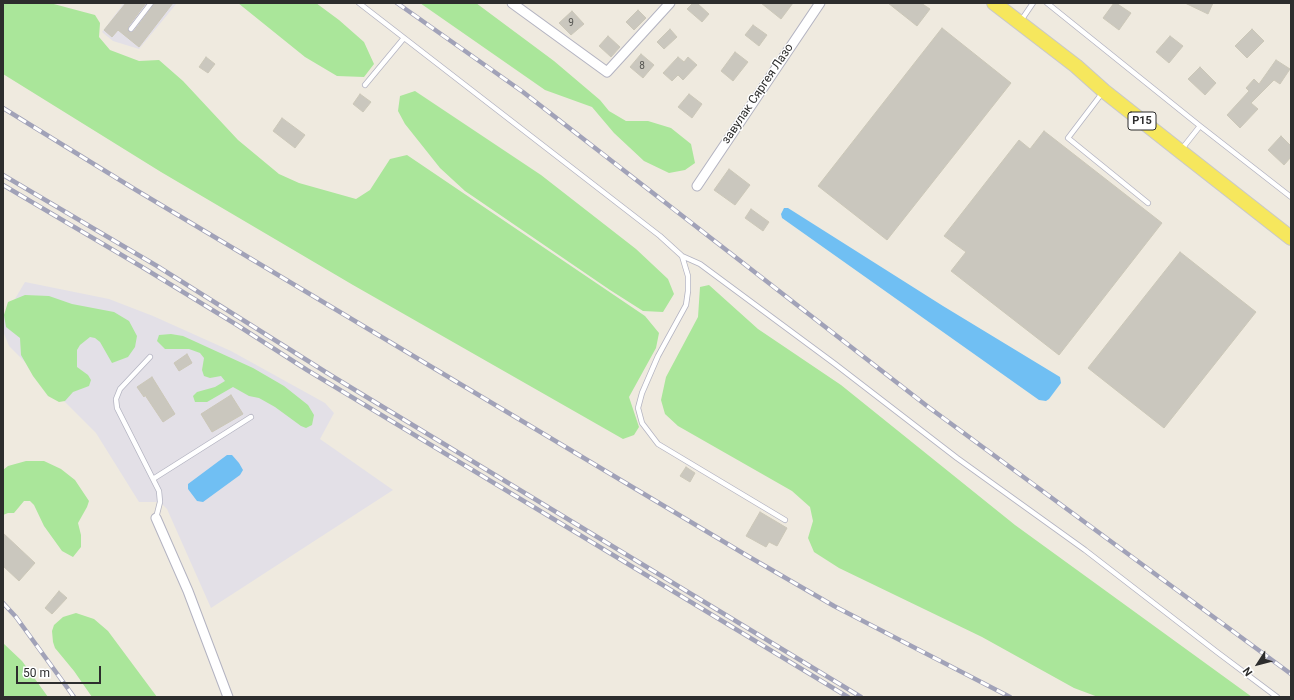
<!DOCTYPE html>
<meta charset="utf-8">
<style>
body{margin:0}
#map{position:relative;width:1294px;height:700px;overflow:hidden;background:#efeadf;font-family:Roboto,sans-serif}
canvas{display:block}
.frame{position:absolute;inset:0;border:4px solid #2d2d2d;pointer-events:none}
.north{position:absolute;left:1238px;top:644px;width:40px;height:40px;-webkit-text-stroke:3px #fff;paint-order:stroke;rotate:234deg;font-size:11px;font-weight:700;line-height:16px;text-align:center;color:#2d2d2d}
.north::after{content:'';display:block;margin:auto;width:14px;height:18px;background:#2d2d2d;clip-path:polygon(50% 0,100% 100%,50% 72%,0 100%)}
.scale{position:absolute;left:16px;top:666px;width:85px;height:18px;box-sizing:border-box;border:2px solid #2d2d2d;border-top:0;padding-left:5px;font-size:12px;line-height:14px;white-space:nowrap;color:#2d2d2d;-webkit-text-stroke:3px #fff;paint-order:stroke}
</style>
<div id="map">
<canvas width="1294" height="700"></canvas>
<div class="frame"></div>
<div class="north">N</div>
<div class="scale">50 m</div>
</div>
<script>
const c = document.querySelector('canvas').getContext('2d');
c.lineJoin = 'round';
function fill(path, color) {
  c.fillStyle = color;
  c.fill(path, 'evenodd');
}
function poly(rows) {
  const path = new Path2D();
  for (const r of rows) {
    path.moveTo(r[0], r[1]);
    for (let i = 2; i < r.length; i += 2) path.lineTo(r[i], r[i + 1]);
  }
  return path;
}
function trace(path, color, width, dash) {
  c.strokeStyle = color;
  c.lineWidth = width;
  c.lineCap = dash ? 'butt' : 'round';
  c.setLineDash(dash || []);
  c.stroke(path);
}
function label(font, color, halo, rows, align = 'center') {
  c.font = font + ' Roboto,sans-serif';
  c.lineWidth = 3;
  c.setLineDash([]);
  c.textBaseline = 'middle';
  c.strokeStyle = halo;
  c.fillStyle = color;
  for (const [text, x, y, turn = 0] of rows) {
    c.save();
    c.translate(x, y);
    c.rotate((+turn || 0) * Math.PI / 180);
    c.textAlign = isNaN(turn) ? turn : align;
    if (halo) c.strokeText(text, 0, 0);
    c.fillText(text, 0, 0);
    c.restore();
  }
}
const industrial = poly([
 [124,3,177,3,139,49,113,41,102,32],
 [25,282,109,299,153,316,231,351,325,403,334,413,320,439,393,490,211,608,167,509,160,502,139,502,96,433,9,346,3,331,3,319]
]);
const green = poly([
 [3,3,50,3,95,15,100,23,99,37,110,50,139,61,159,60,183,81,238,140,279,174,299,183,356,199,370,190,390,159,407,155,645,316,659,333,656,348,629,397,639,427,634,435,623,439,353,285,161,172,3,74],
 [238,3,316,3,339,20,364,42,374,64,364,77,337,76,305,57],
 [420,3,476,3,554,61,600,100,609,111,626,121,648,121,671,128,691,144,695,163,685,170,669,173,644,161,614,133,592,107,545,90],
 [415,91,541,175,636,249,668,279,674,294,663,312,643,311,610,290,465,191,440,168,405,124,398,111,400,96],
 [709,285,758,329,841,385,1015,525,1252,697,1098,697,1074,688,982,637,839,568,814,552,808,538,813,521,810,507,792,491,678,426,665,414,661,400,666,377,698,317,700,287],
 [25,295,49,296,72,304,114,312,129,321,137,336,135,347,128,357,112,363,100,342,95,338,90,337,80,345,77,350,77,367,88,375,91,380,89,386,73,392,65,401,59,402,48,396,33,376,21,355,20,338,6,327,4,315,8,302],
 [171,334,183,336,253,368,284,386,308,405,314,415,312,425,306,428,301,426,275,407,259,398,249,396,233,387,207,402,195,402,193,396,197,392,215,387,225,381,221,376,210,378,204,376,202,370,204,358,200,353,189,349,165,349,157,341,159,335],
 [26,461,44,461,61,469,75,480,89,501,87,507,78,523,81,535,81,547,73,557,62,551,44,526,34,505,30,501,24,501,14,513,8,513,3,515,3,470,8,466],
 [76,613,94,619,108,631,157,697,92,697,74,671,55,648,53,642,52,631,54,625,63,617],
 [3,643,22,661,48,697,3,697]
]);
const water = poly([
 [784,208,788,208,943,306,1060,377,1061,383,1049,399,1046,401,1039,400,782,218,781,214],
 [227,455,232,455,239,463,243,470,240,475,203,502,197,501,188,489,188,484]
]);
const building = poly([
 [126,3,146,3,128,27,128,31,131,33,134,31,155,3,173,3,139,47,118,30,112,37,104,30,126,3],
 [693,3,697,3,709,14,702,22,687,9,693,3],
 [761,3,793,3,781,19,761,3],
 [888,3,921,3,930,9,917,26,888,3],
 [1114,3,1116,3,1131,13,1119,30,1103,18,1114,3],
 [1185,3,1213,3,1208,14,1185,3],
 [638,10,646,18,634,30,626,22,638,10],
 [572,11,584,24,571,35,559,23,572,11],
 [753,25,767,35,759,46,745,35,753,25],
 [942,28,1011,83,887,240,818,186,942,28],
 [670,29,677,37,664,49,657,42,670,29],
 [1252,29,1264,41,1247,58,1235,46,1252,29],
 [608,36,620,47,611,57,599,46,608,36],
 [1170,36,1183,46,1169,63,1156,52,1170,36],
 [735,52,748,62,733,81,721,71,735,52],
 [641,54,654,65,643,78,630,67,641,54],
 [206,57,215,64,208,73,199,67,206,57],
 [678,57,684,62,688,57,697,65,683,80,678,75,672,81,663,73,678,57],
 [1276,60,1290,69,1280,84,1274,80,1251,103,1258,109,1240,128,1227,115,1249,91,1246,88,1254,79,1259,84,1276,60],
 [1200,67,1216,83,1205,95,1188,79,1200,67],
 [360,94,371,102,363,112,353,104,360,94],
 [689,94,702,104,692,118,678,107,689,94],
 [282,118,305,135,295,148,273,131,282,118],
 [1044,131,1162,223,1059,355,951,271,966,252,944,236,1019,140,1030,149,1044,131],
 [1281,136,1291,146,1291,157,1284,165,1268,150,1281,136],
 [729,169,750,185,735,205,714,190,729,169],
 [751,209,769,222,763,231,745,218,751,209],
 [1180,252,1256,312,1164,428,1088,368,1180,252],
 [187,354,192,363,179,371,174,363,187,354],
 [152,377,175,414,163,422,145,395,144,397,137,387,152,377],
 [231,395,243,414,212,432,201,414,231,395],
 [686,467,695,473,690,482,680,476,686,467],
 [760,512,787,528,777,546,769,542,766,547,746,536,760,512],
 [3,533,35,563,19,581,3,566,3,533],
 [59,591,67,598,52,614,45,608,59,591]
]);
const service = poly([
 [359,3,660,236,682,256,688,276,688,291,686,305,658,356,642,393,638,408,642,423,658,444,785,520],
 [1047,3,1200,126,1291,197],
 [1020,22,1033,3],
 [131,29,151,3],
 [365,85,404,38],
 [1103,92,1068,138,1148,203],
 [1181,150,1200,126],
 [682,256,700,264,835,364,957,458,1085,550,1217,652,1277,697],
 [150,357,120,389,116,399,117,408,159,491,160,502,156,518],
 [153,479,251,417]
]);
const minor = poly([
 [512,3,607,72,670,3],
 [697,186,820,3],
 [156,518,188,591,228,697]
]);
const primary = poly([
 [994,3,1076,66,1104,91,1180,151,1291,238]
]);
const rail = poly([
 [397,3,523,92,927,406,1291,674],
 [3,108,136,190,746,555,834,606,1010,697],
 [3,175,157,266,332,376,861,697],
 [3,185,142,267,237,325,307,370,848,697],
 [3,603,16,617,74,697]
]);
const numberNames = [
 ["9",571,23],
 ["8",642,66]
];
const shields = [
 [1142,121,28]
];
const shieldNames = [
 ["Р15",1142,121]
];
const streetNames = [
 ["завулак Сяргея Лазо",758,94,-56]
];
fill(industrial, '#e3e0e7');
fill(green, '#aae69a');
fill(water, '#70bff3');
fill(building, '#cac7be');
trace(building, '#cbc7b8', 1);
trace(service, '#b3b3c1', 6);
trace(minor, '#b3b3c1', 11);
trace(primary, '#c8c8c8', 16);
trace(service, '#fff', 4.5);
trace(minor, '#fff', 9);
trace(primary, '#f6e75d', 14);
trace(rail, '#a1a2b8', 4.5);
trace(rail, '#fff', 3, [9]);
label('10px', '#545451', null, numberNames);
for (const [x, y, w] of shields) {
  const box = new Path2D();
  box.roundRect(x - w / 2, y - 9, w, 18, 3);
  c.fillStyle = '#fff';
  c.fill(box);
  trace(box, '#2d2d2d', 1);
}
label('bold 11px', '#2d2d2d', null, shieldNames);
label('12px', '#2d2d2d', '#fff', streetNames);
</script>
